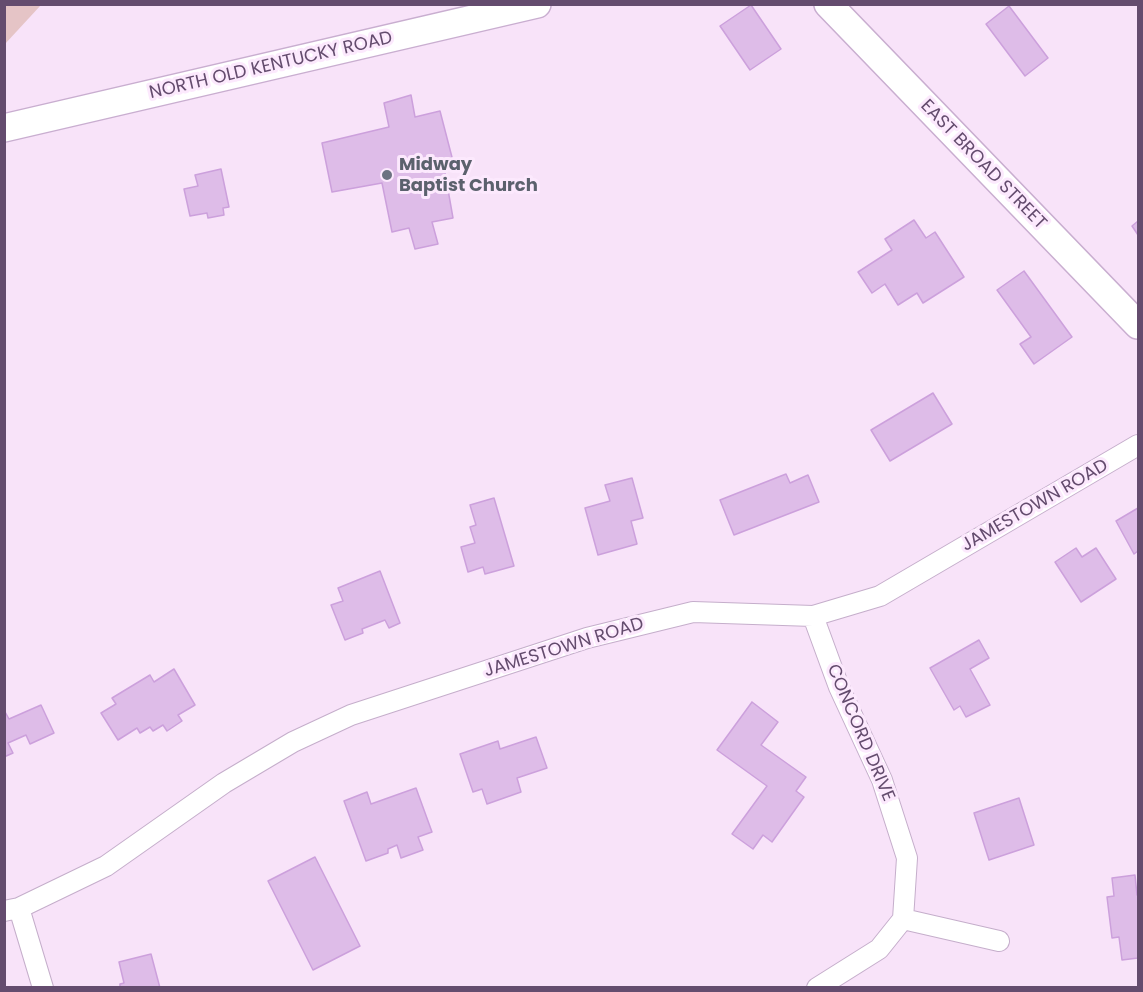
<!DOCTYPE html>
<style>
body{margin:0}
#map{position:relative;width:1143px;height:992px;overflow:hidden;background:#f8e3f9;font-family:Poppins,sans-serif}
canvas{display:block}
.frame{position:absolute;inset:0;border:6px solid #644c6e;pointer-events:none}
</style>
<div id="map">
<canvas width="1143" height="992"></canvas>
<div class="frame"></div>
</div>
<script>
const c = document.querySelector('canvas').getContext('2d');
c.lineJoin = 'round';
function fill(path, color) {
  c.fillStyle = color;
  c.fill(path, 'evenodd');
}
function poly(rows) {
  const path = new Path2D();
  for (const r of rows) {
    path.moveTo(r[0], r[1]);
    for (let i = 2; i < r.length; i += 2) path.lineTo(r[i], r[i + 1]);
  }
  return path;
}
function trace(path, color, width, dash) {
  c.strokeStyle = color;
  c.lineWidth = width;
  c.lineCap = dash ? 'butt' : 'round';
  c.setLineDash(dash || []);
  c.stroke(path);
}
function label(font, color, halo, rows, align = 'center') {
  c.font = font + ' Poppins,sans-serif';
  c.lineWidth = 6;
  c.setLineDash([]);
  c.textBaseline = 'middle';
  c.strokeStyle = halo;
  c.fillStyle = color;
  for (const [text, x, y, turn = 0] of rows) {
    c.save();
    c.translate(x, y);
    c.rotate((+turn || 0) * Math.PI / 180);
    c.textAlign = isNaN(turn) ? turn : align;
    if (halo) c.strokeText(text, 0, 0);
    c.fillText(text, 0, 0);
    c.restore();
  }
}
const green = poly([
 [5,4,41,5,5,44,4,5]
]);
const building = poly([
 [751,5,781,49,750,70,720,26,751,5],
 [1009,6,1048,58,1025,76,986,24,1009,6],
 [411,95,415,117,440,111,454,165,444,167,453,218,432,222,438,244,415,249,409,228,392,232,382,183,332,192,322,143,389,127,384,103,411,95],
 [221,169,229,207,223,208,224,215,208,218,207,213,190,216,184,189,198,186,195,175,221,169],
 [914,220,926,238,935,232,964,277,923,303,917,293,898,305,885,284,872,293,858,272,892,250,885,239,914,220],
 [1138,221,1138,235,1132,226,1138,221],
 [1024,271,1072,337,1034,364,1020,344,1031,337,997,290,1024,271],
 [933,393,952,424,890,461,871,430,933,393],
 [786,474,790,483,808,475,819,502,734,535,720,500,786,474],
 [632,478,643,518,631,521,637,544,598,555,585,508,610,501,605,485,632,478],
 [494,498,514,566,485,574,483,567,468,572,461,547,475,543,470,527,476,525,470,505,494,498],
 [1138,508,1138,551,1134,554,1116,521,1138,508],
 [1076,548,1082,557,1096,548,1116,579,1081,602,1055,562,1076,548],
 [380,571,400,623,389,628,385,620,362,629,363,633,345,640,331,605,343,601,338,588,380,571],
 [979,640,989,658,970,669,990,705,966,717,960,706,954,710,930,668,979,640],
 [174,669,195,705,178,715,182,721,167,731,163,725,153,731,150,727,140,733,137,728,118,740,101,713,116,704,112,698,150,675,154,682,174,669],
 [752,702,778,722,761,745,806,777,796,791,804,797,772,842,763,835,753,849,732,834,767,786,717,750,752,702],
 [41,705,54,733,30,744,26,735,8,743,13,753,4,757,4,710,9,719,41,705],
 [536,737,547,768,517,778,521,792,487,804,482,789,473,792,460,754,498,741,500,749,536,737],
 [416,788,432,832,418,837,423,850,401,858,397,845,388,849,388,853,366,861,344,801,367,792,371,804,416,788],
 [1019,798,1034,845,989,860,974,813,1019,798],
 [315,857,360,946,313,970,268,881,315,857],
 [1135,875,1137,895,1138,894,1138,958,1122,960,1119,937,1112,938,1107,897,1114,896,1112,878,1135,875],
 [151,954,160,988,120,988,120,984,124,983,119,962,151,954]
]);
const street = poly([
 [813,616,839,687,882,780,907,858,903,919,879,949,817,988],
 [19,908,43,988],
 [4,911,19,908,106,866,224,783,293,742,351,715,587,638,693,612,813,616,880,596,1138,445],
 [903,919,999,941]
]);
const secondary = poly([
 [828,4,1138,325],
 [4,128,537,4]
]);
const markers = [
 [387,175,6,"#6b7280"]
];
const streetNames = [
 ["NORTH OLD KENTUCKY ROAD",271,66,-13],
 ["EAST BROAD STREET",983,165,46],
 ["JAMESTOWN ROAD",1035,506,-30],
 ["JAMESTOWN ROAD",564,648,-17],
 ["CONCORD DRIVE",860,733,67]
];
const worshipNames = [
 ["Midway",399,165],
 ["Baptist Church",399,186]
];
fill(green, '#e5c4c6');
fill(building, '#debce8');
trace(building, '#cca0dc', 1.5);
trace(street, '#c5aecb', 22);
trace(secondary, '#c9aed0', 30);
trace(street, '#fff', 20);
trace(secondary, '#fff', 27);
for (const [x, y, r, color] of markers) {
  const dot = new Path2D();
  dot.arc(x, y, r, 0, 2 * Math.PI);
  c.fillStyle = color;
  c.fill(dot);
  trace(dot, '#fce9fd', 2);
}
label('18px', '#644c6e', '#fce9fd', streetNames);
label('bold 18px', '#5b616d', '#fce9fd', worshipNames, 'left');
</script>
